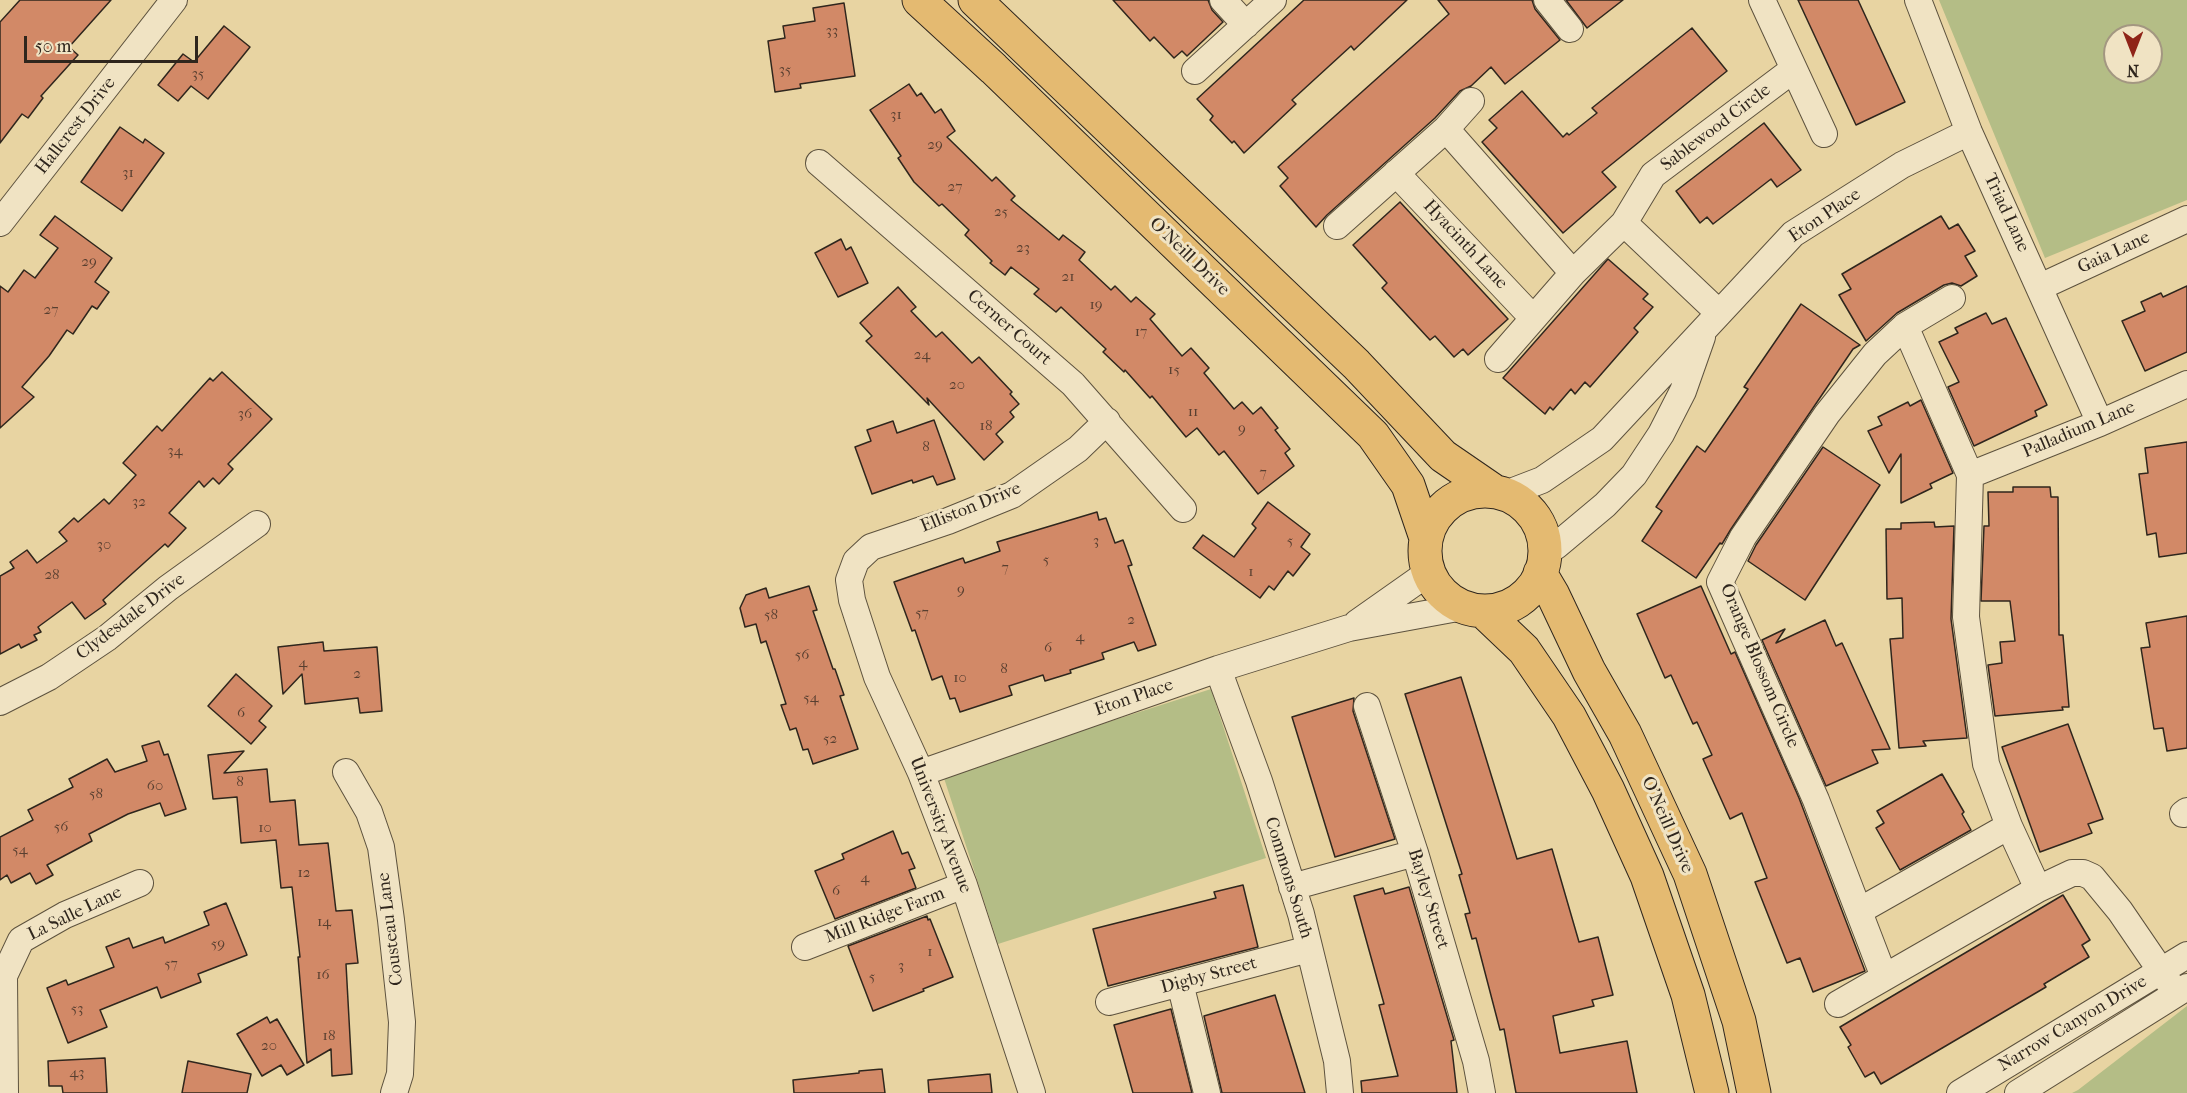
<!DOCTYPE html>
<style>
body{margin:0}
#map{position:relative;width:2187px;height:1093px;overflow:hidden;background:#e8d4a2;font-family:"IM FELL French Canon",serif}
canvas{display:block}
.north{position:absolute;left:2103px;top:24px;width:60px;height:60px;box-sizing:border-box;background:#f0e3c3;border:2px solid #a39781;border-radius:50%;rotate:180deg;font-size:16px;font-weight:700;line-height:24px;text-align:center;color:#2f261d}
.north::after{content:'';display:block;margin:auto;width:21px;height:27px;background:#8f2418;clip-path:polygon(50% 0,100% 100%,50% 72%,0 100%)}
.scale{position:absolute;left:24px;top:36px;width:174px;height:27px;box-sizing:border-box;border:3px solid #2f261d;border-top:0;padding-left:8px;font-size:18px;line-height:21px;white-space:nowrap;color:#2f261d;-webkit-text-stroke:4px #f0e3c3;paint-order:stroke}
</style>
<div id="map">
<canvas width="2187" height="1093"></canvas>
<div class="north">N</div>
<div class="scale">50 m</div>
</div>
<script>
const c = document.querySelector('canvas').getContext('2d');
c.lineJoin = 'round';
function fill(path, color) {
  c.fillStyle = color;
  c.fill(path, 'evenodd');
}
function poly(rows) {
  const path = new Path2D();
  for (const r of rows) {
    if (r.length === 3) {
      path.moveTo(r[0] + r[2], r[1]);
      path.arc(r[0], r[1], r[2], 0, 2 * Math.PI);
      continue;
    }
    path.moveTo(r[0], r[1]);
    for (let i = 2; i < r.length; i += 2) path.lineTo(r[i], r[i + 1]);
  }
  return path;
}
function trace(path, color, width, dash) {
  c.strokeStyle = color;
  c.lineWidth = width;
  c.lineCap = dash ? 'butt' : 'round';
  c.setLineDash(dash || []);
  c.stroke(path);
}
function label(font, color, halo, rows, align = 'center') {
  c.font = font + ' "IM FELL French Canon",serif';
  c.lineWidth = 6;
  c.setLineDash([]);
  c.textBaseline = 'middle';
  c.strokeStyle = halo;
  c.fillStyle = color;
  for (const [text, x, y, turn = 0] of rows) {
    c.save();
    c.translate(x, y);
    c.rotate((+turn || 0) * Math.PI / 180);
    c.textAlign = isNaN(turn) ? turn : align;
    if (halo) c.strokeText(text, 0, 0);
    c.fillText(text, 0, 0);
    c.restore();
  }
}
const green = poly([
 [1939,0,2187,0,2187,200,2045,258],
 [2115,36,2151,36,2151,72,2115,72],
 [1211,689,1266,858,998,944,943,775],
 [2187,1006,2187,1093,2072,1093,2078,1090]
]);
const building = poly([
 [20,0,111,0,69,47,78,55,41,96,43,98,28,118,22,114,0,143,0,22,20,0],
 [1113,0,1208,0,1212,10,1223,22,1187,56,1182,51,1174,58,1154,37,1150,41,1113,0],
 [1304,0,1407,0,1354,50,1351,46,1292,100,1296,104,1244,153,1234,141,1232,143,1210,120,1213,116,1197,99,1304,0],
 [1438,0,1532,0,1535,9,1560,40,1505,84,1491,67,1471,86,1460,91,1435,118,1327,215,1316,227,1280,186,1288,178,1278,167,1449,14,1438,0],
 [1566,0,1623,0,1587,28,1566,0],
 [1798,0,1858,0,1905,102,1856,125,1798,0],
 [844,3,855,76,800,84,801,88,775,92,768,41,785,38,783,26,815,21,813,8,844,3],
 [224,26,250,47,208,99,191,86,178,101,158,85,183,54,194,62,224,26],
 [1692,28,1727,71,1602,172,1616,187,1563,233,1482,142,1497,128,1489,120,1522,91,1563,137,1567,133,1569,135,1597,113,1592,108,1692,28],
 [909,84,917,96,921,93,935,113,941,109,955,131,947,137,992,181,996,177,1015,196,1011,200,1059,240,1063,235,1085,252,1079,260,1111,290,1115,286,1131,302,1136,297,1155,314,1150,319,1182,356,1191,348,1209,368,1204,373,1234,409,1242,402,1253,414,1261,407,1278,428,1275,430,1290,449,1285,453,1294,466,1258,494,1224,451,1219,455,1197,428,1186,437,1152,396,1150,398,1125,370,1124,372,1103,352,1106,349,1061,307,1056,312,1034,294,1039,289,1011,267,1005,275,990,263,992,261,965,235,969,230,942,204,939,206,914,182,898,158,901,156,870,110,909,84],
 [1764,123,1801,170,1777,187,1771,179,1713,224,1707,217,1700,223,1676,191,1764,123],
 [120,127,143,143,145,139,164,153,122,211,81,182,120,127],
 [1400,202,1508,319,1468,355,1463,349,1454,357,1435,336,1430,340,1382,288,1387,283,1353,245,1400,202],
 [55,216,112,258,95,282,109,292,97,309,92,306,73,334,67,330,49,356,22,387,34,397,0,428,0,286,8,292,24,270,35,278,58,248,40,235,55,216],
 [1941,216,1949,229,1958,224,1975,251,1965,256,1977,276,1961,286,1952,283,1944,285,1897,313,1866,341,1839,295,1851,289,1842,274,1941,216],
 [841,239,846,250,851,247,868,283,838,297,815,253,841,239],
 [1608,259,1648,294,1643,299,1653,307,1634,328,1638,332,1590,387,1585,382,1575,394,1571,389,1553,410,1550,407,1545,414,1503,378,1608,259],
 [2187,286,2187,352,2145,371,2122,321,2145,311,2141,302,2161,293,2163,297,2187,286],
 [898,287,916,307,911,311,936,337,942,332,972,363,979,357,1012,392,1010,394,1019,404,1010,412,1014,417,996,434,1003,442,984,460,927,398,929,405,866,341,872,336,860,323,898,287],
 [1801,304,1860,345,1853,349,1731,529,1722,544,1720,543,1696,578,1642,541,1662,511,1656,507,1697,446,1705,452,1748,389,1744,387,1801,304],
 [1986,313,1992,324,2006,318,2047,405,2035,411,2037,416,1974,446,1948,387,1959,382,1939,342,1958,333,1955,328,1986,313],
 [222,372,272,419,228,464,233,469,219,484,213,478,204,487,199,481,169,513,186,528,168,547,165,544,103,600,106,604,85,619,72,602,38,627,41,632,34,635,37,640,21,648,19,644,0,654,0,576,14,568,10,562,27,550,37,563,67,541,59,532,74,518,78,522,104,499,109,504,136,475,123,463,157,426,162,431,210,378,213,381,222,372],
 [1921,400,1953,473,1930,484,1932,488,1901,503,1901,454,1889,473,1868,431,1882,425,1878,417,1908,402,1910,406,1921,400],
 [934,420,955,479,937,485,933,476,913,483,912,480,872,494,855,447,871,441,867,430,893,421,897,433,934,420],
 [2187,442,2187,553,2159,557,2156,533,2147,535,2139,474,2148,473,2145,448,2187,442],
 [1823,447,1880,485,1805,600,1748,561,1756,545,1823,447],
 [2013,487,2050,487,2051,497,2058,497,2059,635,2063,635,2069,707,2062,707,2063,710,1995,716,1988,665,2002,663,2000,642,2015,641,2010,601,1981,601,1984,526,1989,526,1988,492,2013,492,2013,487],
 [1268,502,1310,534,1301,547,1310,554,1293,576,1288,571,1274,590,1269,586,1260,598,1193,548,1203,535,1234,557,1256,528,1252,524,1268,502],
 [1097,512,1099,520,1106,518,1115,543,1123,540,1132,565,1128,566,1156,645,1138,651,1134,642,1102,653,1104,659,1070,670,1071,673,1045,681,1043,675,1009,686,1012,695,960,712,955,698,950,699,942,676,932,680,915,630,912,631,894,582,963,558,965,563,1000,551,997,542,1097,512],
 [1934,522,1935,527,1954,526,1951,619,1967,738,1923,741,1926,746,1899,748,1890,639,1903,638,1902,598,1887,599,1886,529,1901,529,1901,523,1934,522],
 [809,586,817,610,813,611,833,669,835,669,844,695,840,696,858,749,813,764,808,749,803,750,796,728,790,730,781,705,786,704,766,641,761,643,756,624,745,627,740,608,746,595,766,588,769,598,809,586],
 [1701,586,1731,654,1735,652,1799,798,1865,971,1813,992,1800,958,1787,963,1755,882,1767,878,1742,813,1730,819,1703,759,1712,755,1697,722,1693,724,1671,675,1665,678,1637,614,1701,586],
 [2187,616,2187,748,2167,751,2163,728,2154,729,2141,648,2150,647,2146,623,2187,616],
 [1825,620,1836,646,1842,643,1890,749,1872,750,1878,763,1826,786,1762,640,1785,629,1776,643,1825,620],
 [323,642,324,651,377,647,382,711,360,713,358,698,305,704,302,674,283,694,278,647,323,642],
 [236,674,272,706,259,721,266,727,251,744,208,706,236,674],
 [1461,677,1517,859,1552,849,1579,942,1598,937,1613,995,1592,1000,1594,1006,1553,1016,1560,1053,1627,1041,1637,1093,1516,1093,1504,1029,1500,1030,1476,938,1472,939,1465,914,1470,913,1459,875,1462,874,1405,694,1461,677],
 [1354,698,1353,711,1395,839,1335,857,1292,717,1354,698],
 [2068,724,2103,819,2088,824,2092,833,2040,852,2002,747,2068,724],
 [159,741,164,755,168,754,186,809,165,816,160,803,128,814,89,834,92,841,47,865,53,875,36,884,30,873,11,883,7,875,0,880,0,837,33,820,28,810,73,787,69,779,107,759,115,772,147,761,142,746,159,741],
 [244,751,224,773,267,769,270,802,295,800,299,845,328,843,336,911,352,910,358,963,346,964,352,1074,332,1076,331,1049,307,1063,298,957,300,957,292,887,281,888,276,840,241,843,237,797,213,799,208,755,244,751],
 [1942,774,1964,812,1962,814,1971,830,1900,870,1876,828,1884,823,1877,811,1942,774],
 [893,831,902,854,908,852,915,868,909,870,916,888,835,919,815,871,844,859,842,854,893,831],
 [1243,885,1258,947,1108,986,1093,929,1216,898,1214,892,1243,885],
 [1409,887,1454,1040,1451,1041,1457,1093,1362,1093,1361,1081,1398,1076,1379,1005,1384,1004,1354,896,1383,888,1385,894,1409,887],
 [2063,895,2090,940,2082,945,2089,957,2044,984,2046,987,1881,1084,1874,1072,1865,1077,1848,1047,1851,1045,1840,1027,2063,895],
 [226,903,247,955,198,974,201,982,161,998,157,987,100,1010,107,1027,68,1043,47,988,66,980,68,985,114,967,106,947,129,938,133,948,163,937,165,943,209,925,204,912,226,903],
 [927,916,928,920,930,919,953,977,923,989,924,991,873,1011,848,946,927,916],
 [1275,995,1305,1093,1222,1093,1204,1016,1275,995],
 [1171,1009,1192,1093,1133,1093,1114,1025,1171,1009],
 [267,1017,270,1023,277,1019,304,1065,287,1075,281,1065,262,1076,237,1034,267,1017],
 [105,1058,107,1093,63,1093,62,1086,49,1086,48,1061,105,1058],
 [188,1061,251,1074,247,1093,182,1093,188,1061],
 [882,1069,885,1093,794,1093,793,1080,859,1073,859,1071,882,1069],
 [990,1074,992,1093,929,1093,928,1080,990,1074]
]);
const minor = poly([
 [1223,0,1246,25],
 [1547,0,1570,29],
 [1762,0,1824,134],
 [1918,0,1969,132,2100,423],
 [1195,71,1273,0],
 [1446,129,1573,273],
 [819,163,1073,384,1183,509],
 [1396,173,1533,318],
 [0,223,174,0],
 [1624,223,1719,313],
 [1337,226,1446,129,1471,101],
 [2040,287,2187,219],
 [1905,326,1970,475,1966,617,1986,764,2009,826,2038,889],
 [1498,359,1573,273,1624,223,1653,175,1794,69],
 [1970,475,2100,423,2187,384],
 [1508,495,1516,490,1542,480,1602,439,1793,234,1902,165,1969,132],
 [1545,552,1556,546,1605,505,1634,475,1661,434,1683,391,1702,337],
 [1357,623,1428,573],
 [1218,669,1259,781,1301,914,1337,1061,1340,1093],
 [0,702,49,677,107,638,168,588,257,524],
 [1367,706,1415,853,1476,1061,1482,1093],
 [346,772,369,812,381,847,391,920,402,1022,400,1074,394,1093],
 [921,773,1218,669,1349,628,1463,607],
 [2183,814,2187,811],
 [1292,887,1415,853],
 [1859,911,2009,826],
 [805,947,964,885],
 [1884,977,1816,800,1720,582,1743,537,1827,414,1875,354,1905,326,1952,298],
 [1180,983,1207,1093],
 [1109,1002,1309,949],
 [1838,1004,2038,889,2072,873,2083,873,2092,877,2120,911,2176,993],
 [5,1093,4,976,21,940,65,915,140,883],
 [1032,1093,964,885,921,773,877,677,852,600,849,580,856,561,871,547,948,521,1012,495,1078,449,1107,421],
 [1960,1093,2187,955],
 [2018,1093,2187,987]
]);
const major = poly([
 [919,0,994,69,1373,435,1408,485,1426,538],
 [975,0,1356,364,1443,456,1494,491],
 [1485,551,60],
 [1540,573,1553,595,1589,671,1625,734,1690,874,1739,1021,1754,1093],
 [1483,611,1524,650,1569,716,1608,790,1647,876,1688,995,1712,1093]
]);
const numberNames = [
 ["33",832,31],
 ["35",785,70],
 ["35",198,74],
 ["31",896,115],
 ["29",935,145],
 ["31",128,173],
 ["27",955,187],
 ["25",1001,212],
 ["23",1023,248],
 ["29",89,262],
 ["21",1068,277],
 ["19",1096,305],
 ["27",51,310],
 ["17",1141,332],
 ["24",922,355],
 ["15",1174,370],
 ["20",957,385],
 ["11",1193,412],
 ["36",245,414],
 ["18",986,426],
 ["9",1242,429],
 ["8",926,447],
 ["34",175,451],
 ["7",1263,473],
 ["32",139,502],
 ["3",1096,541],
 ["5",1290,541],
 ["30",104,545],
 ["5",1046,560],
 ["7",1005,568],
 ["1",1251,572],
 ["28",52,575],
 ["9",961,590],
 ["57",922,613],
 ["58",771,615],
 ["2",1131,620],
 ["4",1080,637],
 ["6",1048,648],
 ["56",802,655],
 ["4",303,663],
 ["8",1004,669],
 ["2",357,674],
 ["10",960,678],
 ["54",811,698],
 ["6",241,713],
 ["52",830,739],
 ["8",240,782],
 ["60",155,786],
 ["58",96,794],
 ["56",61,827],
 ["10",265,828],
 ["54",20,850],
 ["12",304,873],
 ["4",865,878],
 ["6",836,891],
 ["14",324,922],
 ["59",218,944],
 ["1",930,952],
 ["57",171,964],
 ["3",901,966],
 ["16",323,975],
 ["5",872,977],
 ["53",77,1009],
 ["18",329,1036],
 ["20",269,1046],
 ["43",77,1073]
];
const streetNames = [
 ["Hallcrest Drive",76,126,-52],
 ["Sablewood Circle",1716,128,-37],
 ["Triad Lane",2006,213,65],
 ["Eton Place",1825,216,-34],
 ["Hyacinth Lane",1465,245,47],
 ["Gaia Lane",2114,253,-25],
 ["O'Neill Drive",1189,257,44],
 ["Cerner Court",1009,328,41],
 ["Palladium Lane",2079,430,-23],
 ["Elliston Drive",971,508,-22],
 ["Clydesdale Drive",131,617,-37],
 ["Orange Blossom Circle",1759,666,67],
 ["Eton Place",1134,698,-19],
 ["University Avenue",940,825,69],
 ["O'Neill Drive",1667,825,66],
 ["Commons South",1288,878,73],
 ["Bayley Street",1428,899,73],
 ["La Salle Lane",75,914,-26],
 ["Mill Ridge Farm",885,916,-21],
 ["Cousteau Lane",391,929,-97],
 ["Digby Street",1209,976,-15],
 ["Narrow Canyon Drive",2073,1024,-31]
];
fill(green, '#b4bd86');
fill(building, '#d28967');
trace(building, '#2f261d', 1.5);
trace(minor, '#5d523e', 28);
trace(major, '#2f261d', 35);
trace(minor, '#f0e3c3', 26);
trace(major, '#e4ba71', 33);
label('15px', '#583f30', null, numberNames);
label('18px', '#2f261d', '#f0e3c3', streetNames);
</script>
